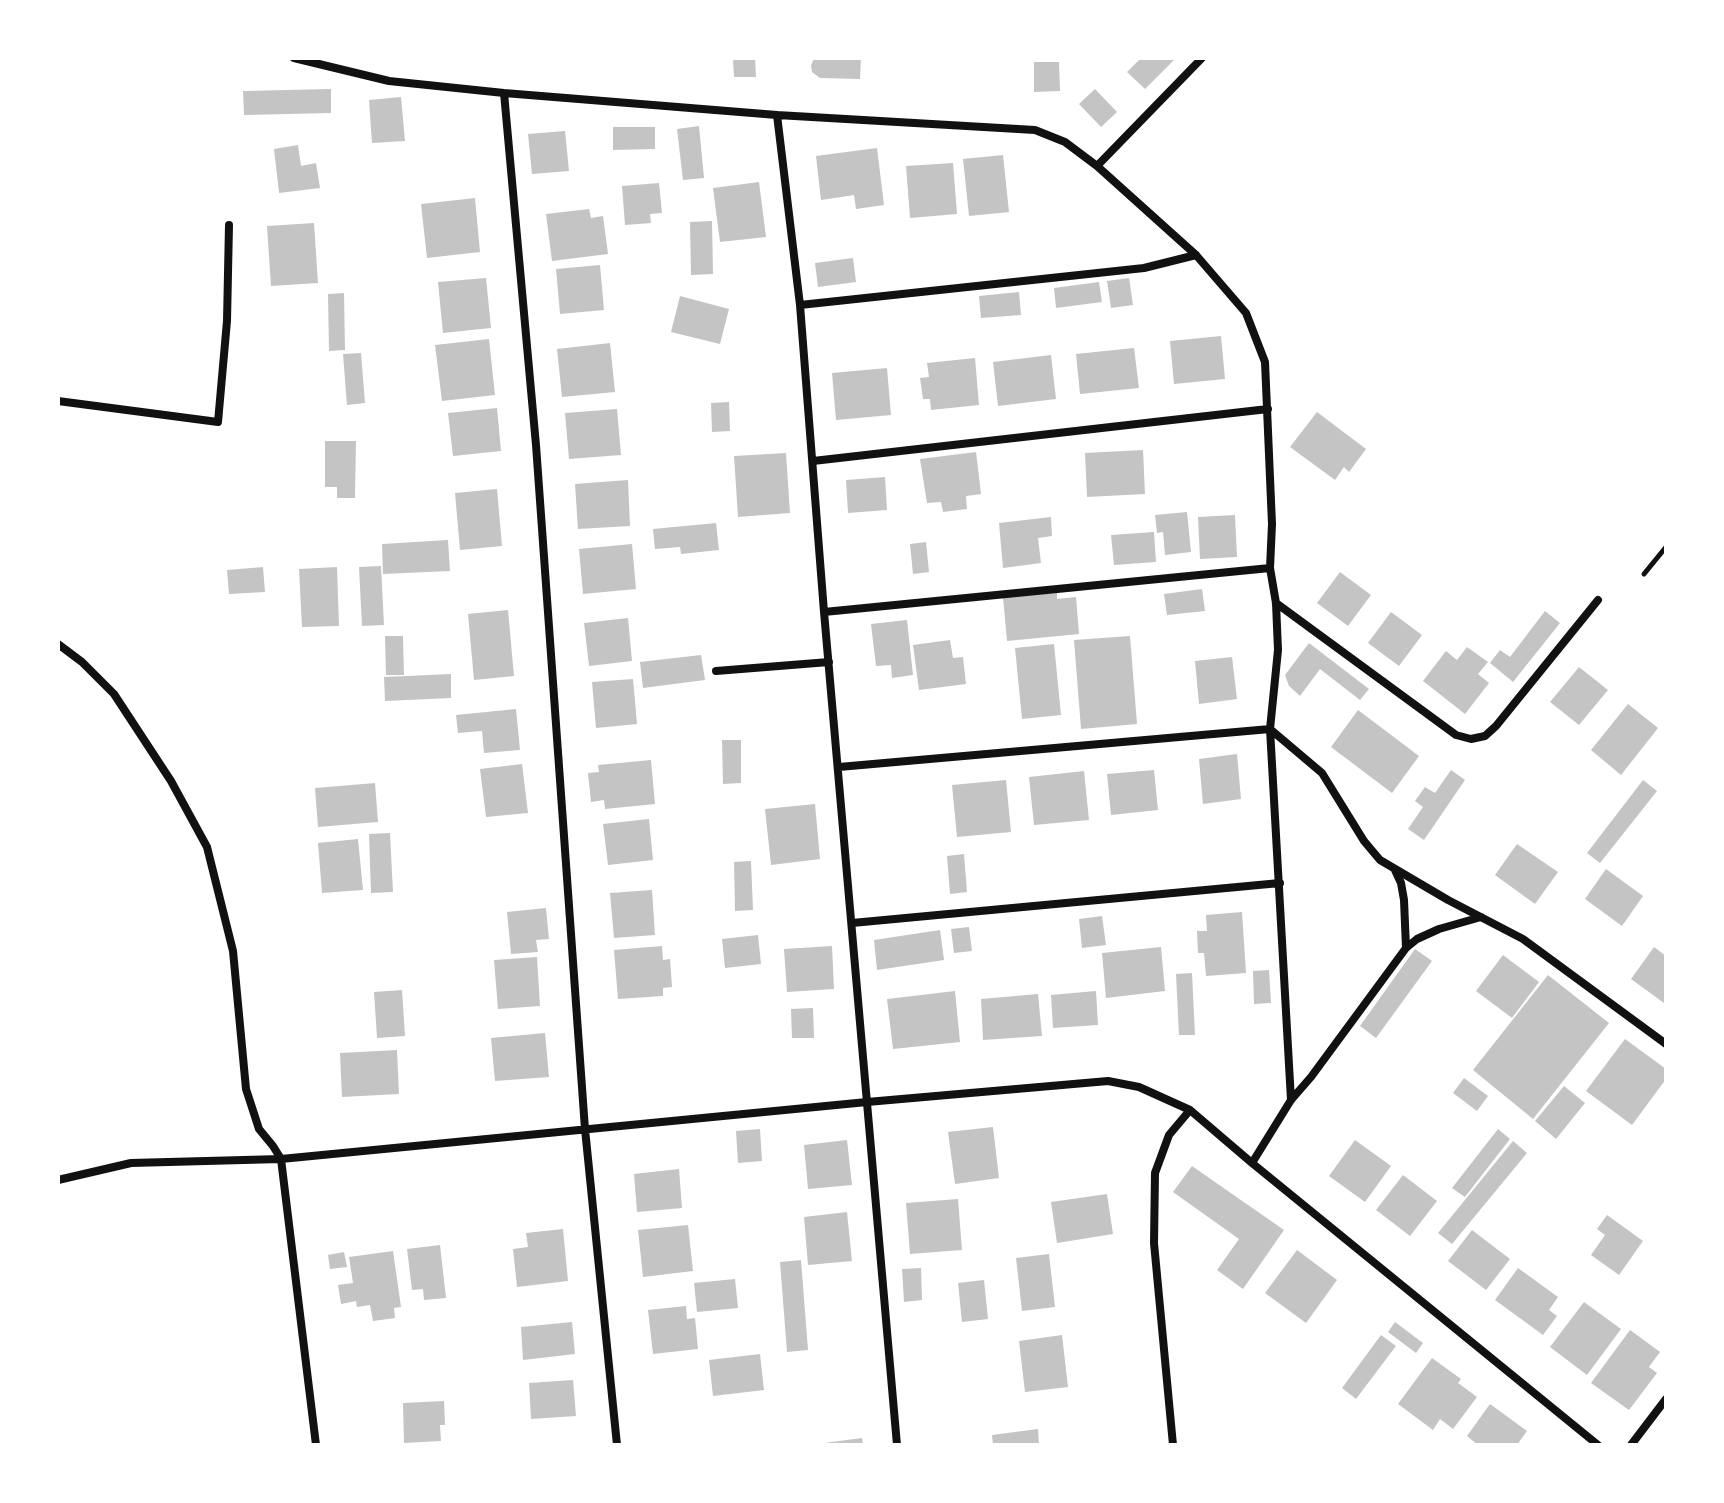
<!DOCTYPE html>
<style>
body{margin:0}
#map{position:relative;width:1724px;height:1503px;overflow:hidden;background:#fff;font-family:"Roboto Condensed",sans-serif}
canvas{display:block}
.frame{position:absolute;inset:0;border:60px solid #fff;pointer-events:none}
</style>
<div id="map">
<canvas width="1724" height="1503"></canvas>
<div class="frame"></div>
</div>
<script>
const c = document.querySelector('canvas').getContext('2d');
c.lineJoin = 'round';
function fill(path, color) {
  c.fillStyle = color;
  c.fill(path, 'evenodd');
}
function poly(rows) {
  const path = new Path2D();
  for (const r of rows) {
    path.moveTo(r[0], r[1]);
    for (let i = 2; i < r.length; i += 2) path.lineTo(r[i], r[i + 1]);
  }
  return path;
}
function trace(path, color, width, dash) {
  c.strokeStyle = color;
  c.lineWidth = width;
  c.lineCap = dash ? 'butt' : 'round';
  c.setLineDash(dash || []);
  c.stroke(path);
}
const building = poly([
 [755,58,756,77,734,77,733,59],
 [814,58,861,58,860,79,820,78,812,72,811,66],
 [1141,58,1176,58,1145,89,1127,72],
 [1034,62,1059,62,1060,91,1034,92],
 [331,89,331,113,244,115,243,91],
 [1095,89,1117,112,1101,127,1079,104],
 [401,97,405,141,372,143,369,100],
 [699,126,704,178,683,180,677,129],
 [613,127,655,127,655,149,613,150],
 [565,131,569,171,532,174,528,134],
 [298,145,301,166,316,163,320,188,279,193,274,149],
 [877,148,884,205,856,209,854,195,821,200,816,156],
 [1003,155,1009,212,969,216,963,159],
 [953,163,957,214,910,218,906,166],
 [759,182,766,237,720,242,713,188],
 [659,183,662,213,650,214,651,223,625,225,622,186],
 [475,198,480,252,427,258,421,204],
 [589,209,591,218,603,216,608,254,552,261,546,214],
 [712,221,713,274,691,275,690,222],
 [314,223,318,283,271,286,267,226],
 [853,258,856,282,818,287,815,263],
 [600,265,604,310,560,314,556,269],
 [486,278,491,328,443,333,438,282],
 [1129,278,1133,305,1111,308,1107,281],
 [1099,282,1102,302,1056,308,1054,288],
 [1019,292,1021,315,981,318,979,296],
 [344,293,345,350,329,351,328,294],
 [680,296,729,309,720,344,671,332],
 [1221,336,1225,379,1174,384,1170,341],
 [489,339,495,395,442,401,435,345],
 [610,343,615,392,562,397,557,349],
 [1134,348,1139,388,1080,394,1076,354],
 [361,353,365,403,347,405,343,354],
 [1051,355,1056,399,998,406,993,362],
 [975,358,979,405,931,410,930,399,923,399,920,378,929,377,927,363],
 [887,368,891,415,836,420,832,373],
 [729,402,730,431,712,432,711,403],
 [497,408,501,451,453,456,448,413],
 [617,409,621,455,569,459,565,413],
 [1317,412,1366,449,1349,472,1344,467,1335,480,1290,447],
 [325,441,356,441,355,498,337,498,337,487,325,487],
 [1143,450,1145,494,1087,497,1085,453],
 [976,452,981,494,966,496,967,509,943,512,941,502,927,503,920,459],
 [786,453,790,513,738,517,734,456],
 [885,477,887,510,848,513,846,480],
 [628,480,630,526,578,529,575,484],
 [497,489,502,546,460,550,455,493],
 [1187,512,1191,552,1165,555,1163,532,1157,533,1155,515],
 [1235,515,1237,557,1200,559,1198,517],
 [1051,517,1052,536,1038,538,1041,563,1003,568,999,523],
 [716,523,719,550,681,554,680,547,655,549,653,529],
 [1154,532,1156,562,1114,565,1111,535],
 [448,540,450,571,383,574,382,544],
 [926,542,929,572,913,574,910,544],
 [632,544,636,589,583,594,579,549],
 [381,566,384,625,362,626,359,567],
 [263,567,265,592,229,594,227,570],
 [337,567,339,626,302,627,299,569],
 [1340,572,1371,595,1348,626,1317,603],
 [1202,589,1205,611,1167,615,1164,594],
 [1057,593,1057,599,1076,597,1079,634,1007,641,1003,597],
 [508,610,514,676,474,680,468,614],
 [1545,611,1560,623,1513,682,1490,663,1500,650,1510,657],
 [1391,612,1422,635,1399,666,1368,643],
 [628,618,632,661,589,666,584,623],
 [907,620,913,675,892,678,891,665,876,666,871,624],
 [385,636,403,636,404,675,386,675],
 [1130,636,1137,724,1081,729,1074,640],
 [950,640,953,658,963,657,966,684,919,690,913,645],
 [1309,643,1369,689,1360,700,1320,669,1300,696,1289,686,1285,675],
 [1054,644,1061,715,1022,719,1015,648],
 [1467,647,1488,662,1478,674,1489,683,1465,714,1423,681,1446,651,1457,660],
 [701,655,705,680,643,688,640,662],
 [1232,657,1237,699,1199,704,1195,661],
 [1579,667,1608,690,1579,725,1550,702],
 [451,674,451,698,385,701,384,677],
 [633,679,637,724,596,728,592,682],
 [1628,704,1658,728,1621,775,1591,750],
 [516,709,520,750,484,753,482,731,458,733,456,715],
 [1358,710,1419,756,1392,793,1331,747],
 [722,740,741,740,741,783,723,784],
 [1237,754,1241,799,1203,804,1199,759],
 [651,760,655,804,605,809,604,800,591,802,588,773,599,772,598,765],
 [522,764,528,813,486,817,480,769],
 [1154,770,1158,810,1111,815,1107,774],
 [1451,770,1465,780,1424,840,1408,829,1423,807,1415,801,1425,787,1435,793],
 [1084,771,1089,820,1034,825,1029,777],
 [1006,780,1011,832,957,837,952,785],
 [1643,780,1657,791,1600,863,1587,853],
 [375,783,378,822,318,827,315,788],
 [815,804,820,859,771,865,765,809],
 [649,819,653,860,608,865,603,824],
 [390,833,393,892,371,893,369,834],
 [358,839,363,890,322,893,318,843],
 [1517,844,1558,872,1535,904,1495,875],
 [964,854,967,892,950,894,947,856],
 [751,861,753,910,735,911,734,862],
 [1606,869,1643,896,1622,926,1585,899],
 [652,890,655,935,614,938,610,893],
 [546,908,549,939,536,940,538,952,511,954,507,912],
 [1242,912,1246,973,1206,976,1204,953,1198,953,1197,931,1207,931,1206,915],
 [1102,916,1106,945,1082,948,1079,919],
 [969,927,972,951,954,953,951,929],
 [940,930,944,960,877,970,874,940],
 [758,935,761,964,725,968,722,939],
 [662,946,663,960,670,959,672,987,663,988,663,996,618,999,614,950],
 [832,946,834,989,787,992,784,949],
 [1161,947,1165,991,1106,998,1102,953],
 [1654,947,1666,956,1666,1001,1664,1003,1631,979],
 [1415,949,1432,961,1376,1038,1360,1026],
 [1503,955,1539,982,1512,1018,1476,991],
 [537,957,540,1006,498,1009,494,960],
 [1269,970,1271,1003,1254,1004,1253,971],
 [1192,973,1195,1035,1179,1035,1176,974],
 [1548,975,1609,1023,1533,1119,1473,1070],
 [402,990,405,1036,377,1038,374,992],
 [955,991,960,1042,893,1049,887,999],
 [1096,991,1098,1025,1053,1028,1051,995],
 [1038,994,1042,1036,983,1040,981,999],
 [813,1008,814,1038,792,1038,791,1009],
 [545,1033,549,1077,495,1081,491,1038],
 [1625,1039,1666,1069,1666,1079,1632,1125,1586,1091],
 [397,1050,399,1094,342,1097,340,1053],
 [1464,1078,1488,1096,1477,1111,1453,1093],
 [1564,1086,1585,1103,1556,1139,1535,1121],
 [993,1127,999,1178,955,1184,948,1132],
 [760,1129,762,1161,738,1163,736,1131],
 [1498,1129,1510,1139,1465,1197,1452,1188],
 [847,1140,852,1185,808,1189,804,1145],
 [1355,1140,1391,1166,1365,1202,1329,1176],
 [1513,1141,1527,1153,1452,1244,1438,1233],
 [1192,1166,1284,1230,1243,1289,1217,1270,1239,1239,1173,1192],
 [679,1169,682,1208,637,1212,634,1174],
 [1403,1175,1437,1201,1410,1236,1376,1210],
 [1107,1194,1113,1234,1057,1243,1051,1202],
 [958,1199,962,1250,910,1254,906,1203],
 [847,1212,852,1261,808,1265,804,1217],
 [1607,1215,1643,1241,1619,1275,1591,1255,1605,1235,1597,1229],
 [688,1225,693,1271,643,1277,638,1230],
 [563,1229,568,1281,517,1287,513,1249,528,1247,526,1233],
 [1472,1230,1510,1259,1486,1290,1448,1261],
 [440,1245,446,1298,424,1300,423,1289,412,1290,407,1249],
 [1297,1250,1337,1280,1306,1323,1265,1293],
 [393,1251,401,1307,394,1308,395,1318,373,1321,370,1305,357,1307,356,1301,341,1304,338,1285,353,1283,349,1257],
 [344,1252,347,1267,330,1269,328,1255],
 [1049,1254,1055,1307,1022,1311,1016,1258],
 [801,1260,808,1350,787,1352,780,1262],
 [921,1268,922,1300,904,1302,902,1269],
 [1518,1268,1558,1297,1549,1310,1557,1316,1543,1335,1495,1300],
 [735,1279,738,1308,697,1312,694,1283],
 [984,1280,988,1319,962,1322,958,1283],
 [1584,1302,1621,1329,1587,1375,1550,1347],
 [686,1306,687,1319,695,1318,698,1349,653,1354,648,1310],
 [572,1322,575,1354,523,1360,521,1327],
 [1395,1322,1423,1343,1416,1353,1388,1332],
 [1630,1330,1660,1352,1649,1367,1657,1373,1629,1410,1591,1383],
 [1062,1335,1068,1387,1025,1392,1019,1341],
 [1381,1335,1396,1346,1356,1399,1342,1388],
 [760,1354,764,1390,713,1396,709,1360],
 [1432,1358,1461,1379,1458,1383,1477,1397,1453,1429,1440,1419,1433,1430,1398,1404],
 [573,1380,576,1416,531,1419,529,1383],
 [444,1401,445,1425,440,1425,441,1441,404,1443,403,1403],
 [1490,1404,1527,1431,1517,1445,1478,1445,1467,1436],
 [1038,1429,1039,1445,993,1445,992,1435],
 [862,1438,863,1445,824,1445,824,1443]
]);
const path = poly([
 [1644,574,1666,547]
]);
const minor = poly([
 [294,58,389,81,504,93,777,115,1035,130,1065,142,1097,166,1196,255,1246,313,1265,362,1272,524,1270,568,1276,603,1278,650,1270,729,1291,1100],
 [504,93,536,445,585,1129,617,1445],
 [777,115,800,305,824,612,897,1445],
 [1097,166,1202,58],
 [800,305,1144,268,1196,255],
 [58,401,218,422,227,321,229,225],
 [813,461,1268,409],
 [1276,603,1456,735,1471,739,1485,736,1496,726,1598,600],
 [824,612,1270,568],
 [58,644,82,662,114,694,171,781,207,847,233,951,246,1089,259,1129,273,1146,281,1159,316,1445],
 [716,671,829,662],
 [839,767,1270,729,1322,773,1364,841,1380,860,1448,900,1523,939,1666,1044],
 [1395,870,1401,883,1404,900,1406,948],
 [852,923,1280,883],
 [1252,1163,1291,1100,1311,1077,1406,948,1417,939,1439,929,1481,917],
 [58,1180,131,1163,281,1159,867,1102,1108,1081,1139,1087,1190,1110,1252,1163,1598,1445],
 [1173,1445,1154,1243,1155,1173,1169,1135,1190,1110],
 [1631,1445,1666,1399]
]);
fill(building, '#c4c4c4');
trace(path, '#111', 5);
trace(minor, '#111', 8);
</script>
